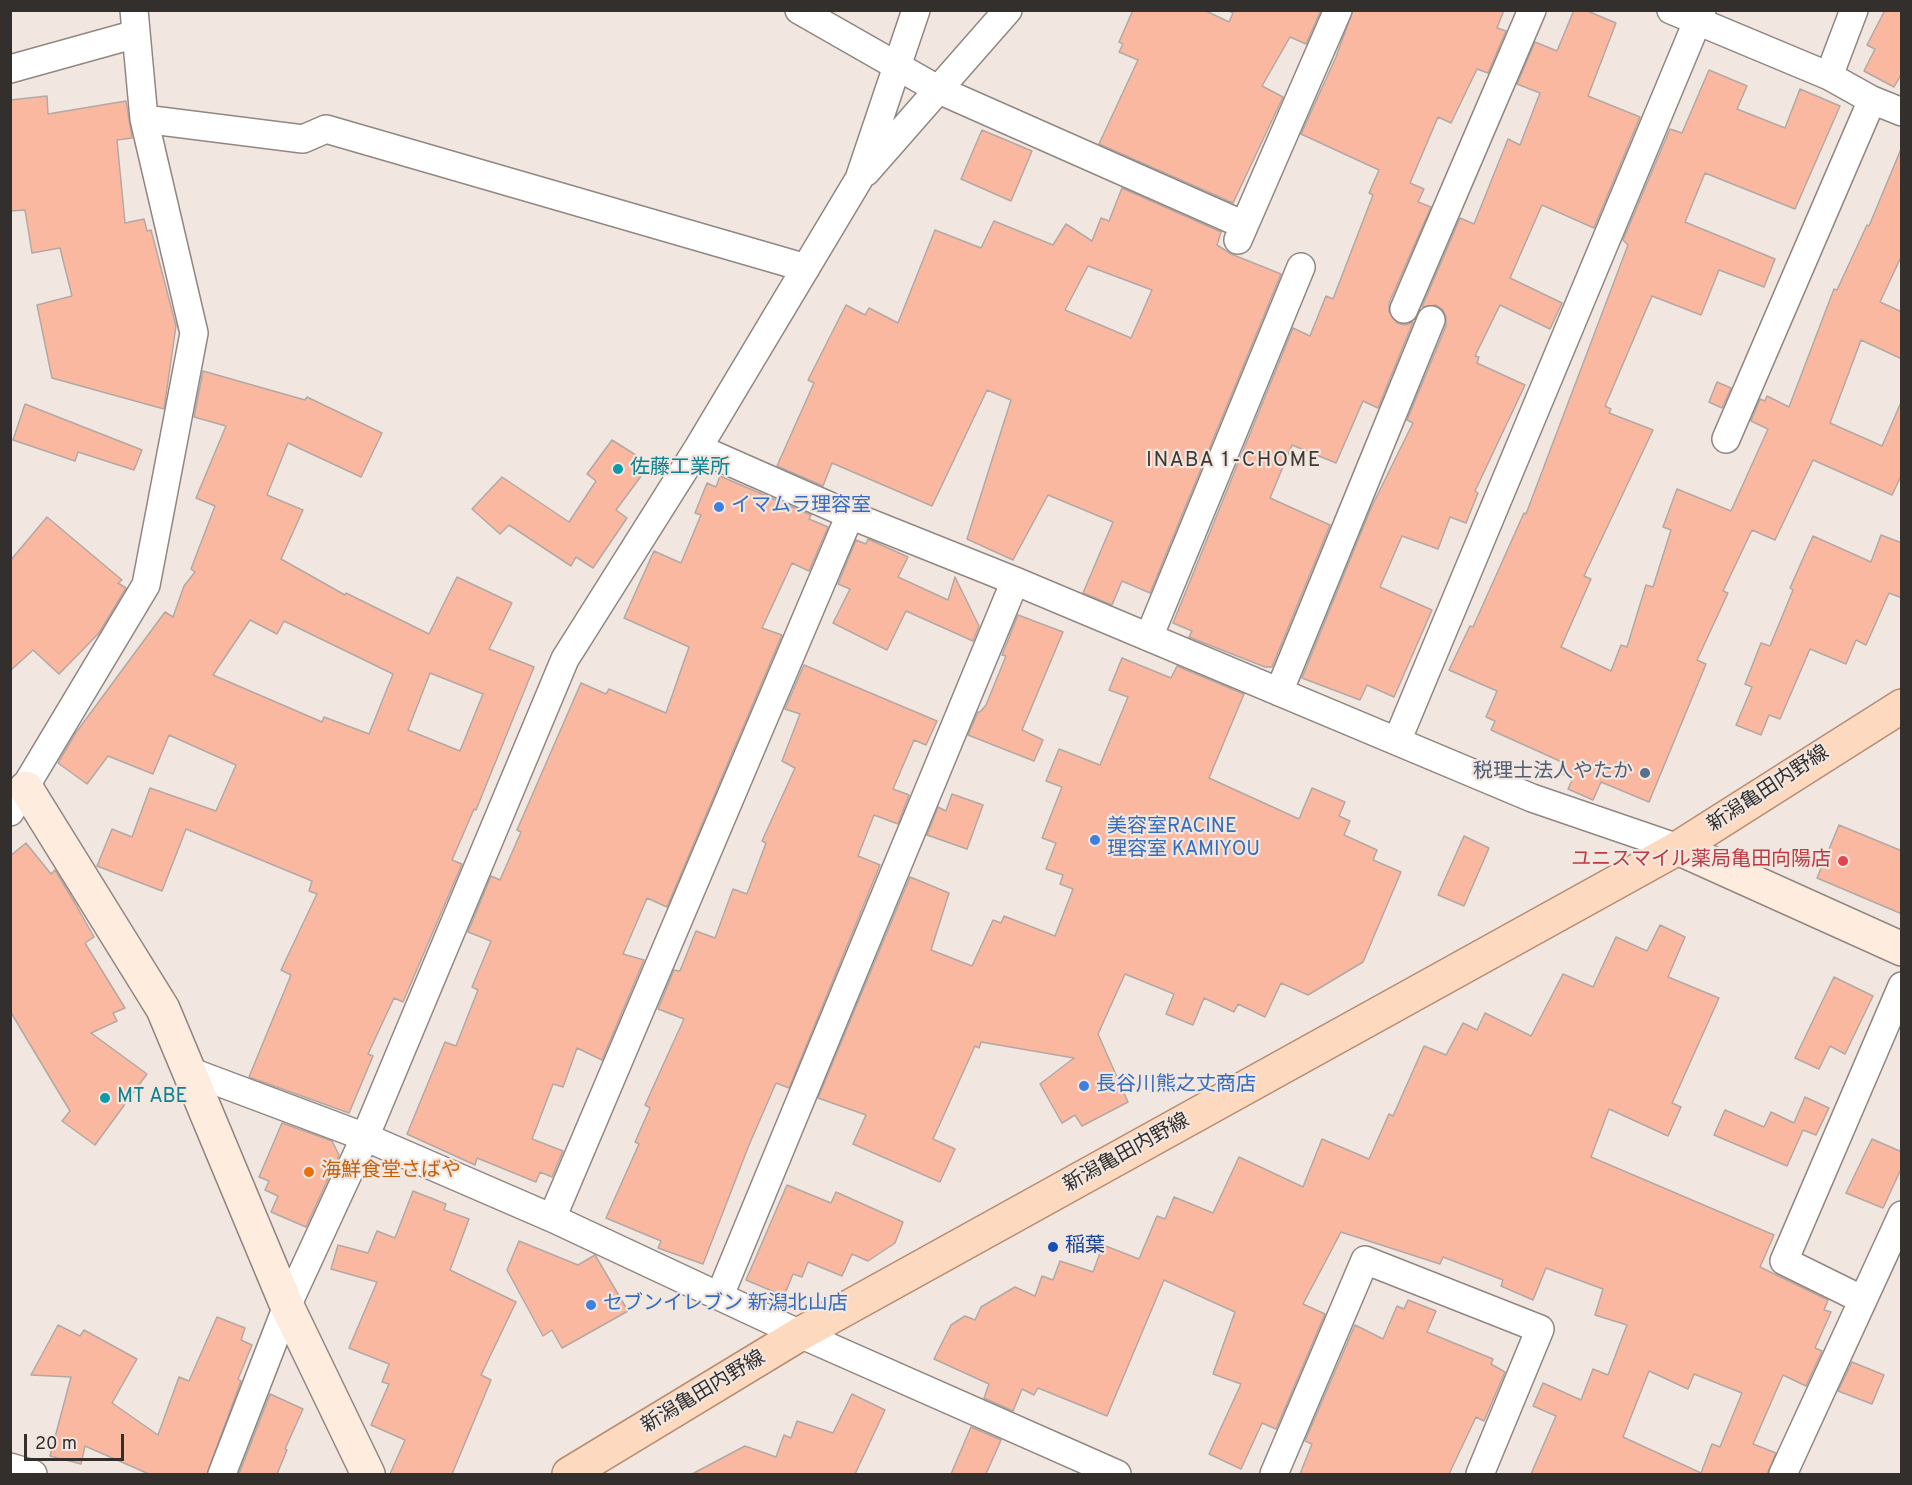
<!DOCTYPE html>
<meta charset="utf-8">
<style>
body{margin:0}
#map{position:relative;width:1912px;height:1485px;overflow:hidden;background:#f1e6e0;font-family:Overpass,sans-serif}
canvas{display:block}
.frame{position:absolute;inset:0;border:12px solid #332f2d;pointer-events:none}
.scale{position:absolute;left:24px;top:1434px;width:100px;height:27px;box-sizing:border-box;border:3px solid #332f2d;border-top:0;padding-left:8px;font-size:18px;line-height:21px;white-space:nowrap;color:#332f2d;-webkit-text-stroke:4px #f1e6e0;paint-order:stroke}
</style>
<div id="map">
<canvas width="1912" height="1485"></canvas>
<div class="frame"></div>
<div class="scale">20 m</div>
</div>
<script>
const c = document.querySelector('canvas').getContext('2d');
c.lineJoin = 'round';
function fill(path, color) {
  c.fillStyle = color;
  c.fill(path, 'evenodd');
}
function poly(rows) {
  const path = new Path2D();
  for (const r of rows) {
    path.moveTo(r[0], r[1]);
    for (let i = 2; i < r.length; i += 2) path.lineTo(r[i], r[i + 1]);
  }
  return path;
}
function trace(path, color, width, dash) {
  c.strokeStyle = color;
  c.lineWidth = width;
  c.lineCap = dash ? 'butt' : 'round';
  c.setLineDash(dash || []);
  c.stroke(path);
}
function label(font, color, halo, rows, align = 'center') {
  c.font = font + ' Overpass,"Noto Sans JP",sans-serif';
  c.lineWidth = 4.5;
  c.setLineDash([]);
  c.textBaseline = 'middle';
  c.strokeStyle = halo;
  c.fillStyle = color;
  for (const [text, x, y, turn = 0] of rows) {
    c.save();
    c.translate(x, y);
    c.rotate((+turn || 0) * Math.PI / 180);
    c.textAlign = isNaN(turn) ? turn : align;
    if (halo) c.strokeText(text, 0, 0);
    c.fillText(text, 0, 0);
    c.restore();
  }
}
const building = poly([
 [1133,10,1204,10,1229,22,1233,13,1227,10,1321,10,1306,44,1290,37,1262,86,1283,97,1233,203,1099,144,1138,60,1119,52,1123,44,1119,42,1133,10],
 [1353,10,1504,10,1497,28,1506,31,1488,73,1477,69,1451,123,1438,117,1410,183,1424,189,1418,202,1431,207,1389,303,1389,311,1397,323,1405,325,1413,322,1378,408,1363,401,1336,463,1292,445,1270,498,1330,525,1272,667,1265,667,1189,637,1192,631,1173,623,1293,328,1310,336,1326,296,1333,299,1373,195,1369,193,1379,170,1301,134,1336,57,1353,10],
 [1574,10,1585,10,1616,23,1588,96,1640,117,1594,228,1542,205,1510,278,1562,303,1550,329,1500,305,1475,356,1479,357,1477,363,1525,385,1475,491,1478,493,1466,523,1450,517,1438,549,1402,536,1380,587,1432,610,1394,697,1367,685,1360,700,1302,678,1371,508,1413,423,1407,420,1446,326,1446,317,1443,310,1436,305,1422,307,1460,218,1474,224,1508,139,1520,145,1540,93,1517,84,1535,42,1557,51,1574,10],
 [1885,10,1902,10,1902,73,1894,87,1864,71,1875,49,1867,45,1885,10],
 [1709,70,1747,86,1737,109,1785,128,1800,89,1840,106,1795,209,1705,173,1685,222,1775,259,1764,287,1719,270,1701,315,1652,296,1605,406,1611,409,1609,413,1653,430,1584,576,1591,579,1561,647,1611,671,1621,645,1627,647,1646,585,1653,587,1671,530,1663,527,1677,489,1731,511,1768,429,1751,421,1760,399,1765,401,1767,396,1789,407,1834,289,1837,290,1867,225,1869,226,1901,149,1902,255,1880,302,1902,312,1902,359,1861,340,1830,423,1882,446,1902,400,1902,474,1892,495,1813,460,1775,540,1752,530,1723,591,1728,593,1697,660,1706,664,1649,802,1601,782,1593,800,1568,789,1573,778,1558,772,1562,762,1491,730,1495,721,1486,717,1497,691,1449,670,1470,626,1473,627,1524,513,1526,514,1628,245,1623,240,1670,129,1682,133,1709,70],
 [47,96,48,114,126,101,132,138,117,140,125,223,144,219,147,231,151,230,176,326,164,409,52,378,37,305,72,296,60,248,32,253,25,210,10,211,10,100,47,96],
 [982,130,1032,151,1011,201,961,179,982,130],
 [1122,188,1221,232,1217,245,1231,254,1281,274,1150,593,1122,581,1112,605,1083,593,1113,522,1048,495,1013,560,967,539,1011,400,987,390,932,506,832,463,823,486,777,466,814,383,808,380,846,305,865,315,869,308,898,323,935,230,981,248,994,221,1053,245,1066,224,1092,241,1101,218,1109,221,1122,188],
 [1088,266,1152,290,1131,338,1065,310,1088,266],
 [203,371,305,400,307,397,382,433,361,477,288,443,267,495,303,510,281,559,345,595,346,593,429,634,457,577,512,603,489,649,534,667,476,810,474,809,452,860,462,864,403,1002,394,998,368,1054,373,1056,349,1113,249,1077,291,975,281,970,317,894,309,891,312,881,186,829,162,891,97,866,112,829,132,837,150,788,216,811,236,765,169,735,153,774,108,756,87,784,58,763,75,734,165,612,173,617,184,586,195,572,191,569,215,506,196,498,226,426,194,417,203,371],
 [250,620,277,634,284,621,393,674,369,734,324,717,322,722,213,675,250,620],
 [430,673,483,694,460,751,408,730,430,673],
 [1717,382,1731,388,1722,408,1709,402,1717,382],
 [25,404,142,450,134,470,78,452,75,461,13,440,25,404],
 [612,440,650,464,616,510,627,518,593,568,576,557,571,566,509,525,500,534,472,509,502,477,569,522,596,481,587,474,612,440],
 [720,476,811,515,809,519,828,527,809,571,792,563,762,628,782,635,667,907,647,898,623,954,644,960,602,1060,577,1048,563,1087,553,1084,532,1139,563,1151,552,1177,540,1172,536,1182,477,1158,475,1165,407,1134,445,1042,456,1046,478,990,472,987,491,941,468,932,491,876,500,880,521,832,517,830,581,683,606,694,609,689,666,713,689,647,624,618,654,551,681,563,701,515,695,513,707,483,716,487,720,476],
 [47,517,122,580,118,583,126,588,99,633,59,674,33,650,10,671,10,561,47,517],
 [1881,535,1902,543,1902,598,1889,593,1866,645,1856,640,1846,664,1810,649,1780,719,1769,715,1761,735,1736,725,1752,687,1745,684,1761,643,1770,646,1793,590,1790,588,1813,536,1871,562,1881,535],
 [868,539,908,557,898,577,948,600,955,577,979,626,973,641,906,611,887,650,833,623,850,589,838,584,856,540,866,544,868,539],
 [1018,615,1063,632,1022,730,1043,740,1034,761,968,735,978,712,980,712,986,705,1006,656,1002,655,1018,615],
 [1122,658,1171,678,1177,666,1244,694,1209,778,1299,819,1312,788,1345,802,1339,816,1350,821,1344,835,1377,850,1373,860,1401,872,1363,962,1308,995,1281,983,1265,1017,1238,1004,1234,1012,1204,998,1193,1025,1166,1014,1174,994,1125,974,1098,1034,1128,1102,1082,1126,1075,1115,1062,1123,1040,1084,1074,1058,981,1042,979,1048,975,1046,933,1139,955,1149,940,1182,853,1144,866,1115,818,1098,910,877,949,893,931,950,972,966,993,920,1001,923,1004,916,1055,936,1073,889,1060,884,1063,875,1046,869,1056,843,1042,838,1062,787,1046,781,1059,749,1100,765,1128,697,1109,690,1122,658],
 [804,665,937,721,926,745,914,740,893,789,909,795,898,824,874,815,858,856,880,865,789,1088,776,1083,749,1145,703,1264,658,1248,661,1241,606,1218,639,1144,635,1142,650,1108,645,1105,684,1019,658,1009,674,970,680,971,696,931,715,938,733,889,747,894,766,843,762,841,795,768,782,761,800,714,785,709,804,665],
 [952,794,983,805,967,849,927,835,938,807,946,811,952,794],
 [1839,825,1902,851,1902,914,1817,878,1839,825],
 [1464,836,1489,848,1464,906,1438,895,1464,836],
 [26,843,51,874,55,870,76,905,94,937,85,943,125,1008,113,1013,117,1021,91,1033,147,1074,95,1145,62,1121,70,1111,10,1011,10,856,26,843],
 [1660,925,1685,937,1668,977,1719,998,1672,1103,1681,1107,1668,1136,1609,1109,1591,1157,1774,1235,1760,1267,1828,1300,1824,1310,1831,1312,1815,1348,1822,1351,1806,1386,1783,1375,1753,1444,1776,1453,1767,1474,1531,1474,1556,1416,1533,1406,1543,1383,1581,1400,1593,1369,1608,1375,1627,1325,1595,1315,1603,1289,1546,1268,1533,1300,1501,1286,1503,1280,1443,1257,1440,1264,1341,1232,1303,1304,1325,1314,1276,1429,1262,1423,1241,1469,1209,1454,1241,1384,1213,1374,1235,1312,1164,1280,1107,1416,1038,1388,1034,1395,1022,1389,1013,1411,984,1398,989,1384,934,1359,951,1325,965,1316,975,1320,981,1307,1015,1287,1035,1296,1042,1276,1053,1280,1060,1261,1093,1272,1103,1245,1139,1259,1157,1216,1165,1219,1174,1197,1213,1213,1239,1157,1303,1187,1322,1139,1369,1159,1389,1114,1393,1116,1424,1046,1446,1055,1463,1023,1477,1030,1485,1013,1531,1036,1563,974,1593,987,1616,937,1647,951,1660,925],
 [1649,1371,1688,1389,1694,1374,1742,1393,1720,1447,1712,1444,1701,1473,1623,1437,1649,1371],
 [1834,977,1873,996,1845,1054,1830,1046,1819,1069,1795,1058,1834,977],
 [1805,1097,1829,1108,1816,1135,1803,1130,1787,1166,1714,1135,1725,1110,1764,1127,1771,1112,1794,1123,1805,1097],
 [282,1123,332,1141,339,1155,306,1227,271,1212,278,1196,265,1190,269,1181,259,1177,282,1123],
 [1872,1139,1902,1152,1902,1167,1883,1208,1846,1193,1872,1139],
 [787,1185,831,1203,836,1192,903,1222,895,1243,868,1261,852,1254,842,1276,808,1262,802,1277,793,1274,784,1296,746,1280,787,1185],
 [413,1191,446,1204,444,1210,469,1219,450,1270,516,1302,481,1375,491,1380,452,1474,390,1474,405,1440,371,1425,389,1384,382,1382,389,1364,349,1348,377,1282,331,1269,338,1245,368,1253,377,1231,395,1238,413,1191],
 [519,1241,578,1265,595,1255,628,1311,562,1348,552,1330,543,1336,507,1270,519,1241],
 [1408,1300,1436,1311,1427,1332,1493,1359,1491,1364,1505,1372,1484,1421,1476,1417,1449,1474,1300,1474,1312,1444,1305,1441,1355,1325,1383,1339,1397,1306,1404,1309,1408,1300],
 [217,1317,245,1328,241,1340,252,1345,238,1379,241,1381,207,1474,149,1474,85,1446,81,1464,50,1456,71,1377,31,1375,58,1325,80,1336,84,1330,137,1359,112,1403,158,1435,179,1377,189,1381,217,1317],
 [1852,1362,1884,1375,1872,1404,1838,1391,1852,1362],
 [270,1394,303,1409,285,1449,287,1450,277,1474,239,1474,270,1394],
 [852,1394,885,1410,855,1474,692,1474,745,1446,776,1457,784,1435,791,1438,797,1421,833,1433,852,1394],
 [971,1427,1001,1440,986,1474,951,1474,971,1427]
]);
const street = poly([
 [799,10,939,90,1244,225],
 [1671,10,1829,76,1872,100,1902,112],
 [10,69,136,34],
 [1829,76,1854,10],
 [144,119,303,139,326,129,806,268],
 [866,172,1008,10],
 [1238,240,1338,10],
 [1404,309,1532,10],
 [1726,439,1872,100],
 [698,448,850,515,1015,581,1532,798,1678,848],
 [1149,637,1301,267],
 [1279,692,1431,320],
 [1397,741,1702,10],
 [10,812,146,585,194,333,144,119,134,10],
 [189,1071,365,1137,552,1218,800,1334,1117,1474],
 [552,1218,850,515],
 [720,1295,1015,581],
 [1863,1300,1784,1261,1902,986],
 [10,1467,33,1474],
 [222,1474,287,1306,365,1137,565,659,698,448,859,179,916,10],
 [1274,1474,1365,1260,1540,1329,1480,1474],
 [1783,1474,1902,1215]
]);
const secondary = poly([
 [26,788,163,1009,287,1306,368,1474],
 [1678,848,1902,949]
]);
const primary = poly([
 [569,1474,800,1334,1678,848,1902,706]
]);
const markers = [
 [618,469,6,"#0f9aa8"],
 [719,507,6,"#3f7fe0"],
 [1645,773,6,"#5c6f8a"],
 [1095,840,6,"#3f7fe0"],
 [1843,861,6,"#e0444e"],
 [1084,1086,6,"#3f7fe0"],
 [105,1098,6,"#0f9aa8"],
 [309,1172,6,"#e8710a"],
 [1053,1247,6,"#1a4fb4"],
 [591,1305,6,"#3f7fe0"]
];
const cultureNames = [
 ["佐藤工業所",630,469],
 ["MT ABE",117,1098]
];
const shopNames = [
 ["イマムラ理容室",731,507],
 ["美容室RACINE",1107,828],
 ["理容室 KAMIYOU",1107,851],
 ["長谷川熊之丈商店",1096,1086],
 ["セブンイレブン 新潟北山店",603,1305]
];
const serviceNames = [
 ["税理士法人やたか",1633,773]
];
const streetNames = [
 ["新潟亀田内野線",1769,790,-33],
 ["新潟亀田内野線",1127,1154,-29],
 ["新潟亀田内野線",704,1393,-31]
];
const healthNames = [
 ["ユニスマイル薬局亀田向陽店",1831,861]
];
const foodNames = [
 ["海鮮食堂さばや",321,1172]
];
const transitNames = [
 ["稲葉",1065,1247]
];
const neighbourhoodNames = [
 ["INABA 1-CHOME",1234,462]
];
fill(building, '#fbb8a0');
trace(building, '#b3a8a4', 1.5);
trace(street, '#918782', 30);
trace(secondary, '#918782', 36);
trace(primary, '#b68d71', 36);
trace(street, '#fff', 27);
trace(secondary, '#feecdf', 33);
trace(primary, '#fdd9bf', 33);
for (const [x, y, r, color] of markers) {
  const dot = new Path2D();
  dot.arc(x, y, r, 0, 2 * Math.PI);
  c.fillStyle = color;
  c.fill(dot);
  trace(dot, '#f1e6e0', 2);
}
label('20px', '#0d838f', '#f1e6e0', cultureNames, 'left');
label('20px', '#366cbe', '#f1e6e0', shopNames, 'left');
label('20px', '#4e5e75', '#f1e6e0', serviceNames, 'right');
label('20px', '#332f2d', '#f1e6e0', streetNames);
label('20px', '#be3a42', '#f1e6e0', healthNames, 'right');
label('20px', '#c56008', '#f1e6e0', foodNames, 'left');
label('20px', '#164399', '#f1e6e0', transitNames, 'left');
c.letterSpacing = '1.5px';
label('21px', '#413834', '#f1e6e0', neighbourhoodNames);
c.letterSpacing = '0px';
</script>
